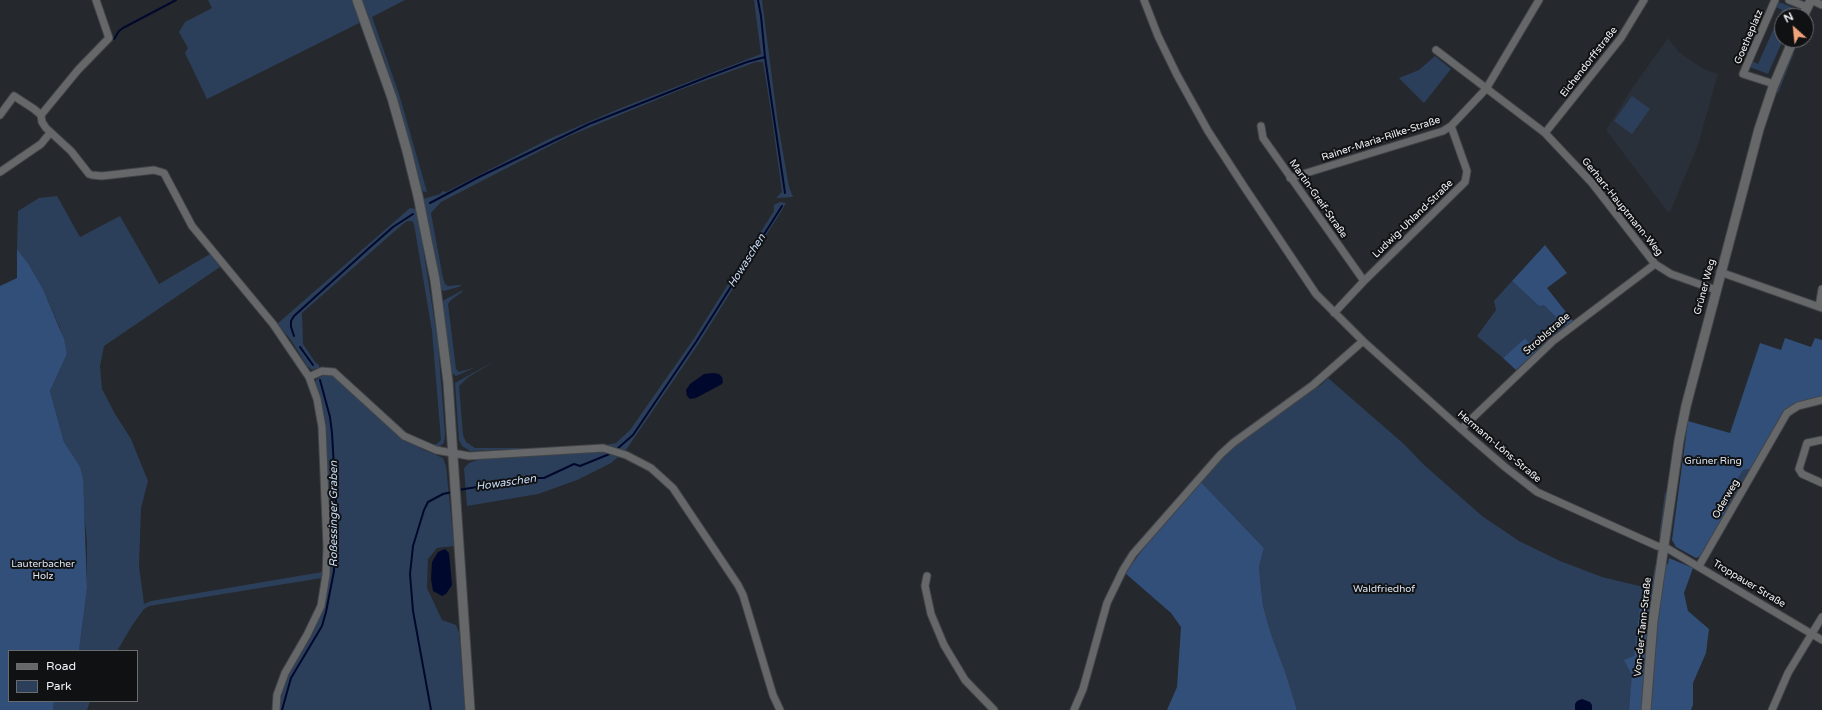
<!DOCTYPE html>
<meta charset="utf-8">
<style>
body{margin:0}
#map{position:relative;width:1822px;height:710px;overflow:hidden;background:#25282c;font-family:"Varela Round",sans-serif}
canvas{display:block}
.legend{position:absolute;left:8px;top:650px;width:130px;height:52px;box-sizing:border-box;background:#101113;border:1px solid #696b6d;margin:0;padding:5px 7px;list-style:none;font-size:12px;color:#eff1f4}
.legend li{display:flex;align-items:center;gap:8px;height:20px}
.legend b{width:20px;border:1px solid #696b6d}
.north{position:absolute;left:1774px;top:8px;width:40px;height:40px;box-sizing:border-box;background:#101113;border:1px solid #696b6d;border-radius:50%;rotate:333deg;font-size:11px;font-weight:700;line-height:16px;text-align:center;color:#eff1f4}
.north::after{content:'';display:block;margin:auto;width:14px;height:18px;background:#f0a27a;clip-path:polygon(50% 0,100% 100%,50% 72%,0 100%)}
</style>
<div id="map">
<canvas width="1822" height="710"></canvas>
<ul class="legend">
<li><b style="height:5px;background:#666769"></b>Road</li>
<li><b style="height:11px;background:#2c3f5a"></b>Park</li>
</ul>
<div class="north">N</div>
</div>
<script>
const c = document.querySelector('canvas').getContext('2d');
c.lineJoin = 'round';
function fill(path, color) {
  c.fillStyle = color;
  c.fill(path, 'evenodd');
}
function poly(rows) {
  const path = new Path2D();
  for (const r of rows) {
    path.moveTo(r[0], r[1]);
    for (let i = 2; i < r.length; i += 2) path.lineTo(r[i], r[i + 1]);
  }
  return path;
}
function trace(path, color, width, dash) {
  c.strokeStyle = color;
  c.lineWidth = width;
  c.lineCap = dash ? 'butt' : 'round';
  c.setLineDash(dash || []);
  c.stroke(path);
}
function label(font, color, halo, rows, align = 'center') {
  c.font = font + ' "Varela Round",sans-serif';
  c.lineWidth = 4;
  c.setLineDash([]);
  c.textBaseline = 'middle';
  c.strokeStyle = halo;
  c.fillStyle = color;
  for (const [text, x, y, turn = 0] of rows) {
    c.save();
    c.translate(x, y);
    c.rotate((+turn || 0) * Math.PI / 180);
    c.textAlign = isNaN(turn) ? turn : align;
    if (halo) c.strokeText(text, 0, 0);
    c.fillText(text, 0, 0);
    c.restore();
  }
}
const built = poly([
 [1668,38,1679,52,1693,62,1704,69,1718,74,1698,145,1670,212,1667,211,1606,130,1633,87]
]);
const green = poly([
 [208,0,353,0,361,22,207,99,185,53,188,48,179,32,185,22,212,8],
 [362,0,405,0,372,17,399,94,427,192,421,191,399,106,385,61],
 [754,0,762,0,778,124,789,187,793,197,776,198,782,192,771,112,763,62,756,62,685,88,569,136,441,202,431,213,443,278,445,284,448,286,459,285,462,286,444,291,439,289,434,253,423,199,440,194,443,191,446,192,549,139,621,108,761,54],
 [1779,2,1797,9,1794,16,1782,16,1783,40,1768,74,1750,67,1752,61,1758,64,1782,10,1776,7],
 [1792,52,1794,53,1778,93,1775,92],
 [1435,56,1451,69,1424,103,1399,78,1419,70],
 [1632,96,1650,109,1632,134,1614,121],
 [57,196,80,237,120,216,159,284,210,254,220,267,104,346,100,366,102,389,115,414,131,439,148,481,141,508,139,566,144,604,151,601,322,572,322,578,149,606,144,609,133,624,117,651,79,651,87,587,87,542,79,467,64,442,50,391,67,354,60,328,43,289,28,263,17,249,18,211,39,198],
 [780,202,786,203,782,210,699,343,626,450,622,451,605,445,616,443,630,430,693,340,774,211,774,205],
 [410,208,416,209,418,215,438,344,445,434,444,443,440,446,436,447,428,445,437,444,441,440,432,331,414,224,412,221,407,221,396,230,302,313,303,344,315,362,319,365,319,368,312,370,307,366,291,340,277,324],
 [1512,281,1539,306,1544,304,1566,327,1537,351,1525,338,1503,358,1477,336,1496,310,1494,301],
 [463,290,462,292,451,300,448,304,456,369,459,372,476,367,456,376,452,373,442,304,444,300],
 [498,359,467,378,459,386,463,435,466,442,475,448,537,448,470,451,462,446,459,440,455,383],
 [324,374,333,376,406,439,424,450,443,458,446,466,454,546,437,548,428,559,427,588,442,620,456,625,459,632,465,710,279,710,284,684,290,669,322,609,329,577,330,557,326,427,320,397,315,385,316,380],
 [1328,378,1405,445,1423,464,1482,516,1519,541,1560,561,1602,577,1652,589,1651,593,1640,605,1629,710,1297,710,1286,674,1271,634,1263,606,1259,567,1264,548,1200,481,1231,447,1321,385],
 [601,451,618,457,611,463,577,480,538,494,467,506,464,468,469,463,477,460,504,456],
 [1751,469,1730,506,1727,504,1728,501,1726,499,1743,470],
 [1665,492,1667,493,1662,533,1659,536],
 [54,701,90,701,87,710,53,710]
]);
const forest = poly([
 [1545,245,1567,273,1547,288,1573,321,1566,327,1544,305,1539,306,1512,281],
 [17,249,28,263,43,289,64,339,67,354,50,391,64,442,80,467,83,479,87,588,79,651,9,651,9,701,54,701,53,710,0,710,0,286,17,278],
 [1525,338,1537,351,1516,370,1503,358],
 [1785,338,1811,347,1815,338,1822,340,1822,397,1797,403,1785,411,1751,469,1743,470,1724,502,1730,506,1701,556,1696,558,1676,547,1672,540,1688,421,1730,433,1760,343,1781,350],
 [1200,481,1264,548,1259,567,1263,606,1271,634,1286,674,1297,710,1167,710,1177,687,1181,627,1171,613,1125,573,1149,541],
 [1669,558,1693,568,1684,593,1688,611,1709,629,1706,653,1693,683,1693,705,1691,710,1629,710,1632,675,1624,660,1634,656,1640,605,1651,593,1655,566,1668,564]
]);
const water = poly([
 [713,373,719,374,722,377,723,382,722,384,696,398,690,399,687,396,686,390,690,384,704,374],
 [445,549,449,553,452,585,446,594,442,596,433,591,431,579,432,562,438,552],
 [1582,699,1590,702,1592,705,1592,710,1575,710,1575,704,1577,701]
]);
const stream = poly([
 [758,0,761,16,765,57,785,193],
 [114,39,119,31,123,28,176,0],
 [430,203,479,177,589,124,707,77,747,62,765,57],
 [294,336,291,327,291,321,294,316,368,249,393,227,413,214],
 [300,347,313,365],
 [617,449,633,435,696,342,782,206],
 [458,490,490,485,497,486,514,482,525,483,537,478,544,478,574,464,580,466,612,453],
 [282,710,291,678,322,626,326,612,334,571,336,502,332,433,330,417,320,380],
 [431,710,413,611,410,574,413,546,424,510,428,502,443,494,452,492]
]);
const minor = poly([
 [1144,0,1158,36,1177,75,1208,131,1243,185,1316,294,1363,341,1461,429,1505,467,1537,492,1657,546,1665,547,1822,640],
 [1789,0,1807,7],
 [1811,0,1822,5],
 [1436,50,1545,133,1592,183,1655,264,1671,274,1716,290],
 [1774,84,1743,74,1775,0],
 [0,115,14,96,34,109,41,115,42,122,46,128,71,151,89,174,92,175,102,176,154,170,164,173,192,226,273,324,309,377,317,399,322,427,327,547,326,575,321,606,307,635,285,673,277,695,276,710],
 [41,115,78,70,109,38,96,0],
 [1261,126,1263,138,1364,281],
 [1545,133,1621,38,1644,0],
 [0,172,41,144,50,133],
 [1290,178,1443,131,1451,126,1486,89,1539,0],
 [1720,272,1822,308],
 [1819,307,1822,289],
 [1334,313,1364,281,1465,182,1467,171,1451,126],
 [309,377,322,371,334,372,404,436,436,450,469,456,603,448,626,455,651,468,673,488,738,585,743,595,773,695,780,710],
 [1461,429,1553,341,1655,264],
 [1822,440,1807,443,1799,469,1802,474,1822,483],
 [1699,566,1787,413,1798,406,1822,400],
 [927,576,925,586,931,614,944,645,965,680,994,710],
 [1074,710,1083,689,1107,603,1123,570,1133,554,1220,455,1233,443,1313,385,1363,341],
 [1772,710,1788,673,1822,617]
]);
const tertiary = poly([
 [357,0,392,98,407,151,418,196,435,280,448,382,470,710],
 [1803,16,1811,0],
 [1646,710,1653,621,1679,441,1686,406,1759,129,1773,87,1793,40]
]);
const streetNames = [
 ["Goetheplatz",1749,37,-67],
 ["Eichendorffstraße",1589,62,-52],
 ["Rainer-Maria-Rilke-Straße",1381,139,-18],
 ["Martin-Greif-Straße",1318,199,55],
 ["Gerhart-Hauptmann-Weg",1622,207,51],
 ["Ludwig-Uhland-Straße",1413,219,-44],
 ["Grüner Weg",1705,287,-75],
 ["Stroblstraße",1547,334,-41],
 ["Hermann-Löns-Straße",1499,447,40],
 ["Oderweg",1726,499,-60],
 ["Troppauer Straße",1749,584,31],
 ["Von-der-Tann-Straße",1643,627,-84]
];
const parkNames = [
 ["Grüner Ring",1713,461],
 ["Lauterbacher",43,564],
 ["Holz",43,576],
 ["Waldfriedhof",1384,589]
];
const waterNames = [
 ["Howaschen",747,261,-58],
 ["Howaschen",506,483,-8],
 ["Roßessinger Graben",334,514,-90]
];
fill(built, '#2a3039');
fill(green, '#2c3f5a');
fill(forest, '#324f79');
fill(water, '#00092d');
trace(stream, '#00092d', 2);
trace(minor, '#414448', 9);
trace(tertiary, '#414448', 11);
trace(minor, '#666769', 7);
trace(tertiary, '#666769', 9);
label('10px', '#eff1f4', '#101113', streetNames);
label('10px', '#dbe4f2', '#101113', parkNames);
label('italic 11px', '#c9ddf8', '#101113', waterNames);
</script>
